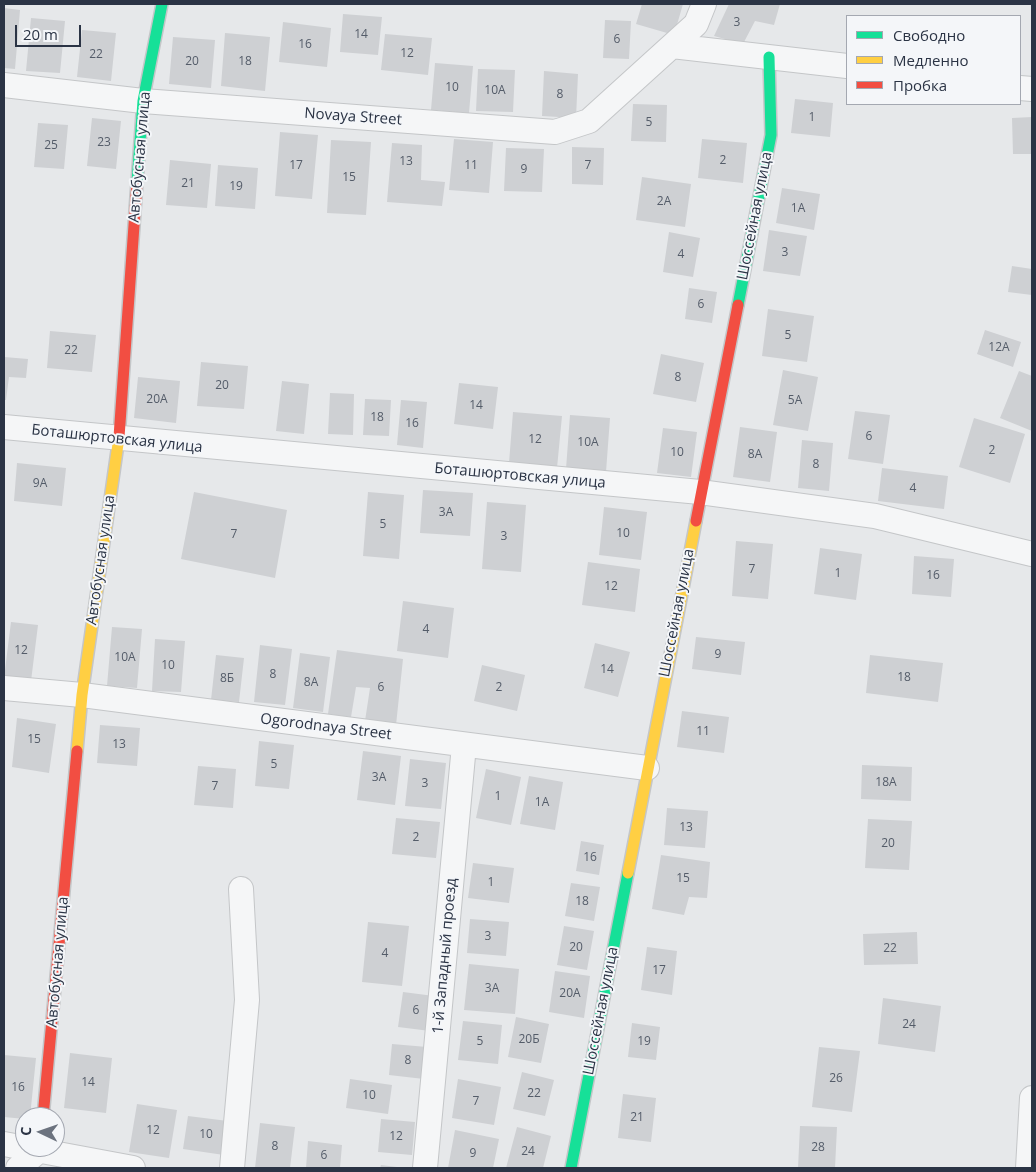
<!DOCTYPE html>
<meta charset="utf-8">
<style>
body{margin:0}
#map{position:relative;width:1036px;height:1172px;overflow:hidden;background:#e6e8ea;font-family:"Open Sans",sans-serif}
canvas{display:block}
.frame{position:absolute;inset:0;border:5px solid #2b3445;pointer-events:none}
.legend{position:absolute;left:846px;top:15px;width:175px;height:90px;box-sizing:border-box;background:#f4f6f9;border:1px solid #a4a8b1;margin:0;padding:6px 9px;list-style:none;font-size:15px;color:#2b3445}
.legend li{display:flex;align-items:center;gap:10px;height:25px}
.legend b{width:25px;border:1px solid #a4a8b1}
.north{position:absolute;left:15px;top:1107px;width:50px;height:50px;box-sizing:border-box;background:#f4f6f9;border:1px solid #a4a8b1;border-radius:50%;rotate:273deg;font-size:14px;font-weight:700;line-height:20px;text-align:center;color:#2b3445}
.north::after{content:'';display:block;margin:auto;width:18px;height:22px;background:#6c737f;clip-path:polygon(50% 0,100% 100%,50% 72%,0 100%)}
.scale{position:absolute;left:15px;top:25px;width:66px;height:22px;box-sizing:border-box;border:2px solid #2b3445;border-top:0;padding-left:6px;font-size:15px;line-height:18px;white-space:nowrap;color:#2b3445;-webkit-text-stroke:4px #f4f6f9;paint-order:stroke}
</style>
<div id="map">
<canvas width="1036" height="1172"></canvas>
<div class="frame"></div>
<ul class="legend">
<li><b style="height:6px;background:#16e098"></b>Свободно</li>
<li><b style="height:6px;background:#ffcf43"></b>Медленно</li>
<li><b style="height:6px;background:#f24e42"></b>Пробка</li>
</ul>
<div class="north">С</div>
<div class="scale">20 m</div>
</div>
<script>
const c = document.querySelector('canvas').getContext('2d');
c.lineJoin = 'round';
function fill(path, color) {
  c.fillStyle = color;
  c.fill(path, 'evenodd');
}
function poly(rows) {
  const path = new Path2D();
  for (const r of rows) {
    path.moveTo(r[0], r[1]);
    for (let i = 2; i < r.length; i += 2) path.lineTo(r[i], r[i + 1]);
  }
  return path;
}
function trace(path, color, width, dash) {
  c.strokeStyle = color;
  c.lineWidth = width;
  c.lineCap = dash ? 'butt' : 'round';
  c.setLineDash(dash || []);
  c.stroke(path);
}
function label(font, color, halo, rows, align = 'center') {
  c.font = font + ' "Open Sans",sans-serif';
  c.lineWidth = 4;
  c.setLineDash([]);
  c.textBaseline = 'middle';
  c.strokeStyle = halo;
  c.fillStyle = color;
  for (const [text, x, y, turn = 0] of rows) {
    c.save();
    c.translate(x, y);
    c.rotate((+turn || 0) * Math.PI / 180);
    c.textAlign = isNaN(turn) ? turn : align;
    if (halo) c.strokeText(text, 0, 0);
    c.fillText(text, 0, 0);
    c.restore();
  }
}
const building = poly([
 [642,4,683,4,674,35,636,24],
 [729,4,780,4,774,25,755,21,743,44,714,36],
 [4,8,20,10,15,69,4,68],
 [343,14,382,17,378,55,340,52],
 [31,18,65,21,60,73,26,71],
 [605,20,631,21,629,59,603,58],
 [283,22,331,28,327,67,279,62],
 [82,30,116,33,111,81,77,77],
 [225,33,270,37,265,91,221,86],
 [385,34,432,38,428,75,381,70],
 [173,37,215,40,211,88,169,84],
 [435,63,473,66,469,113,431,110],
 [478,69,515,70,513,112,476,111],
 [544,71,578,74,576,118,542,116],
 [795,99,833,103,830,137,791,133],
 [633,104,667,105,666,142,631,141],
 [1032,117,1032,154,1013,154,1012,118],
 [92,118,121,121,116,169,87,166],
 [38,123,68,125,64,169,34,167],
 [280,132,318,135,312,199,275,196],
 [454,139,493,142,489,193,449,190],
 [702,139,747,143,743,183,698,178],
 [331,140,371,142,366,215,327,213],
 [392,143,422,145,421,180,445,182,442,206,387,202],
 [572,147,604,148,603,185,572,184],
 [506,148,544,149,542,192,504,191],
 [170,160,211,164,207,208,166,205],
 [218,165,258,168,255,209,215,206],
 [642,177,691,184,685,227,636,220],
 [782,188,820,194,814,230,776,223],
 [769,230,807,236,800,276,763,271],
 [669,232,700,238,693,277,663,272],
 [1012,266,1032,269,1032,295,1008,292],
 [689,288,717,292,712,323,685,319],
 [768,309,814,316,807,362,762,356],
 [985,330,1021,342,1013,367,977,354],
 [50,331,96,335,92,372,47,368],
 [661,354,704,363,696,402,653,394],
 [4,357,28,359,26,378,9,377,6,400,4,400],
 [201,362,248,366,244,409,197,406],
 [783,370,818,377,808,431,773,425],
 [1019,371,1032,376,1032,431,1000,418],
 [138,377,180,381,176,423,134,418],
 [282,381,309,384,304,434,276,431],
 [459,383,498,387,493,429,454,424],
 [330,393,354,394,353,435,328,434],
 [365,399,391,400,389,436,363,435],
 [401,400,427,402,423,448,397,445],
 [855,411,890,415,883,464,848,459],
 [513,412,562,416,557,468,509,463],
 [570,415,610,418,606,472,566,469],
 [974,418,1025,434,1010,483,959,467],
 [740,427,777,432,770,482,733,477],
 [663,428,697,432,691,477,657,473],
 [802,440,833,443,829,491,798,488],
 [17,463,66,468,62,506,14,501],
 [882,468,948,476,944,509,878,501],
 [423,490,473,493,470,536,420,533],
 [194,492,287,510,275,578,181,559],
 [368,492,404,495,399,559,363,556],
 [487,502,526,505,521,572,482,569],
 [604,507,647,512,641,560,599,555],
 [736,541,773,544,768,599,732,596],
 [820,548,862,554,856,600,814,594],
 [914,556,954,559,951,597,912,594],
 [588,562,640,569,635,612,582,605],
 [403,601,454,608,448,658,397,651],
 [11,622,38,625,31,681,4,678],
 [112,627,142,629,137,688,107,686],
 [696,637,745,642,741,675,692,669],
 [155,639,185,641,181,692,152,691],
 [595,643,630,652,618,697,584,688],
 [260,645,292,649,285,705,254,702],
 [337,650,403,659,396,725,365,721,370,688,356,687,351,717,328,714],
 [300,653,330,657,323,712,293,708],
 [216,655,244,658,239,702,211,700],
 [870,655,943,663,938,702,866,693],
 [482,665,525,675,517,711,474,701],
 [682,711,729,717,724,753,677,747],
 [17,718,56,724,49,773,12,767],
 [100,725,140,728,137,766,97,763],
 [259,741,294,745,289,789,255,786],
 [363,751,401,756,395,805,357,800],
 [410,759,446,763,441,809,405,806],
 [862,765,912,767,911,801,861,799],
 [198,766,236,769,233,808,194,805],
 [486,769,521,777,511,825,476,818],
 [529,776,563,782,555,830,520,824],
 [667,808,708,811,705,848,664,845],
 [396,818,440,822,436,858,392,854],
 [868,819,912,821,909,870,865,868],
 [581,841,604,845,599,875,576,871],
 [661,855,710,862,707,898,689,897,684,915,652,909],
 [473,863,514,868,509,903,468,898],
 [571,883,600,887,594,921,565,916],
 [470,919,509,922,506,956,467,953],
 [368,922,409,926,402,986,362,982],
 [564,926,594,931,587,970,557,965],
 [917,932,918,964,864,965,863,934],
 [647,947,677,951,672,995,641,990],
 [469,964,519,969,515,1014,464,1010],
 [555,971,590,976,584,1018,549,1012],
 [403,992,434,996,430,1031,398,1027],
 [883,998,941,1006,935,1052,878,1044],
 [516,1017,549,1024,541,1063,508,1057],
 [463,1021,502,1025,498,1064,458,1060],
 [632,1023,660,1027,656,1060,628,1057],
 [392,1044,427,1047,424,1079,389,1075],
 [819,1047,860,1051,852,1112,812,1107],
 [70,1053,112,1058,106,1113,64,1108],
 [4,1055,36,1058,30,1117,25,1117,25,1119,4,1117],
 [522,1072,554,1080,545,1116,513,1109],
 [350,1079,392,1085,388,1114,346,1108],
 [458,1079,501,1087,494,1125,452,1118],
 [623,1094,656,1098,651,1142,618,1138],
 [137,1104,177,1110,169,1158,129,1152],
 [188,1116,228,1121,224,1155,183,1149],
 [381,1119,415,1122,412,1155,378,1152],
 [260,1123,295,1127,290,1168,255,1168],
 [800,1126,837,1127,835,1168,798,1168],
 [517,1127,551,1136,543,1168,506,1168],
 [455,1130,499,1139,493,1168,448,1168],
 [308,1141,342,1145,340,1168,306,1168],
 [381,1165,397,1167,397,1168,380,1168]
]);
const street = poly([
 [672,46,847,66],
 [4,85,143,101,555,132,589,121,696,24,704,4],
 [1020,88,1032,89],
 [4,427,700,492,875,516,1032,554],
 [4,688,82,695,647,768],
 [4,1144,133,1168],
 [18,1168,40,1150,41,1147],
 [232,1168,247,1000,241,889],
 [425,1168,464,745],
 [1028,1168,1032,1098]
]);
const fast = poly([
 [137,183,143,101,162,4],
 [738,305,771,135,769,57],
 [571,1168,628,873]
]);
const slow = poly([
 [77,751,82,695,119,437],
 [628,873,696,521]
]);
const jam = poly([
 [119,437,137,183],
 [696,521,738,305],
 [43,1117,77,751]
]);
const numberNames = [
 ["3",737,23],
 ["14",361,35],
 ["6",617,40],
 ["16",305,45],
 ["12",407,54],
 ["22",96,55],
 ["20",192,62],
 ["18",245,62],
 ["10",452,88],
 ["10А",495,91],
 ["8",560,95],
 ["1",812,118],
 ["5",649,123],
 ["23",104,143],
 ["25",51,146],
 ["2",723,161],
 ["13",406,162],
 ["17",296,166],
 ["11",471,166],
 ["7",588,166],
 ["9",524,170],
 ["15",349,178],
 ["21",188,184],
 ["19",236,187],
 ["2А",664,202],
 ["1А",798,209],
 ["3",785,253],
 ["4",681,255],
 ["6",701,305],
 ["5",788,336],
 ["12А",999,348],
 ["22",71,351],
 ["8",678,378],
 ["20",222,386],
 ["20А",157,400],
 ["5А",795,401],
 ["14",476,406],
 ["18",377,418],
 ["16",412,424],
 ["6",869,437],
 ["12",535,440],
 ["10А",588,443],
 ["2",992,451],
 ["10",677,453],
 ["8А",755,455],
 ["8",816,465],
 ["9А",40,484],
 ["4",913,489],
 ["3А",446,513],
 ["5",383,525],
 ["10",623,534],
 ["7",234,535],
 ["3",504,537],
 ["7",752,570],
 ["1",838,574],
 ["16",933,576],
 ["12",611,587],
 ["4",426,630],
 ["12",21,651],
 ["9",718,655],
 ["10А",125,658],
 ["10",168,666],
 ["14",607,670],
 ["8",273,675],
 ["18",904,678],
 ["8Б",227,679],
 ["8А",311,683],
 ["6",381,688],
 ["2",499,688],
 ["11",703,732],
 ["15",34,740],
 ["13",119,745],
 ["5",274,765],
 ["3А",379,778],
 ["18А",886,783],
 ["3",425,784],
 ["7",215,787],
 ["1",498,797],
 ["1А",542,803],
 ["13",686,828],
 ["2",416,838],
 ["20",888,844],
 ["16",590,858],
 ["15",683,879],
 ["1",491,883],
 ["18",582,902],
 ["3",488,937],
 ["20",576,948],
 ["22",890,949],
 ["4",385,954],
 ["17",659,971],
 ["3А",492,989],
 ["20А",570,994],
 ["6",416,1011],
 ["24",909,1025],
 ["20Б",529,1040],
 ["5",480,1042],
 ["19",644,1042],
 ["8",408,1061],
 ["26",836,1079],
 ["14",88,1083],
 ["16",18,1088],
 ["22",534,1094],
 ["10",369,1096],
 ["7",476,1102],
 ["21",637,1118],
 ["12",153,1131],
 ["10",206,1135],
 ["12",396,1137],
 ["8",275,1147],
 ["28",818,1148],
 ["24",528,1152],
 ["9",473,1154],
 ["6",324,1156]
];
const streetNames = [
 ["Novaya Street",353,117,4],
 ["Автобусная улица",140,157,-85],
 ["Шоссейная улица",755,216,-79],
 ["Боташюртовская улица",117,439,6],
 ["Боташюртовская улица",520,476,5],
 ["Автобусная улица",101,560,-82],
 ["Шоссейная улица",677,613,-79],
 ["Ogorodnaya Street",326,727,7],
 ["1-й Западный проезд",445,956,-85],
 ["Автобусная улица",58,962,-85],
 ["Шоссейная улица",601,1011,-79]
];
fill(building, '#ced0d3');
trace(street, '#c4c6c8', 26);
trace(fast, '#c4c6c8', 14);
trace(slow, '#c4c6c8', 14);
trace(jam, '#c4c6c8', 14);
trace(street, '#f5f6f7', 24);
trace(fast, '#16e098', 11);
trace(slow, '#ffcf43', 11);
trace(jam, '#f24e42', 11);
label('12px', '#545c69', null, numberNames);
label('15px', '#2b3445', '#f4f6f9', streetNames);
</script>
